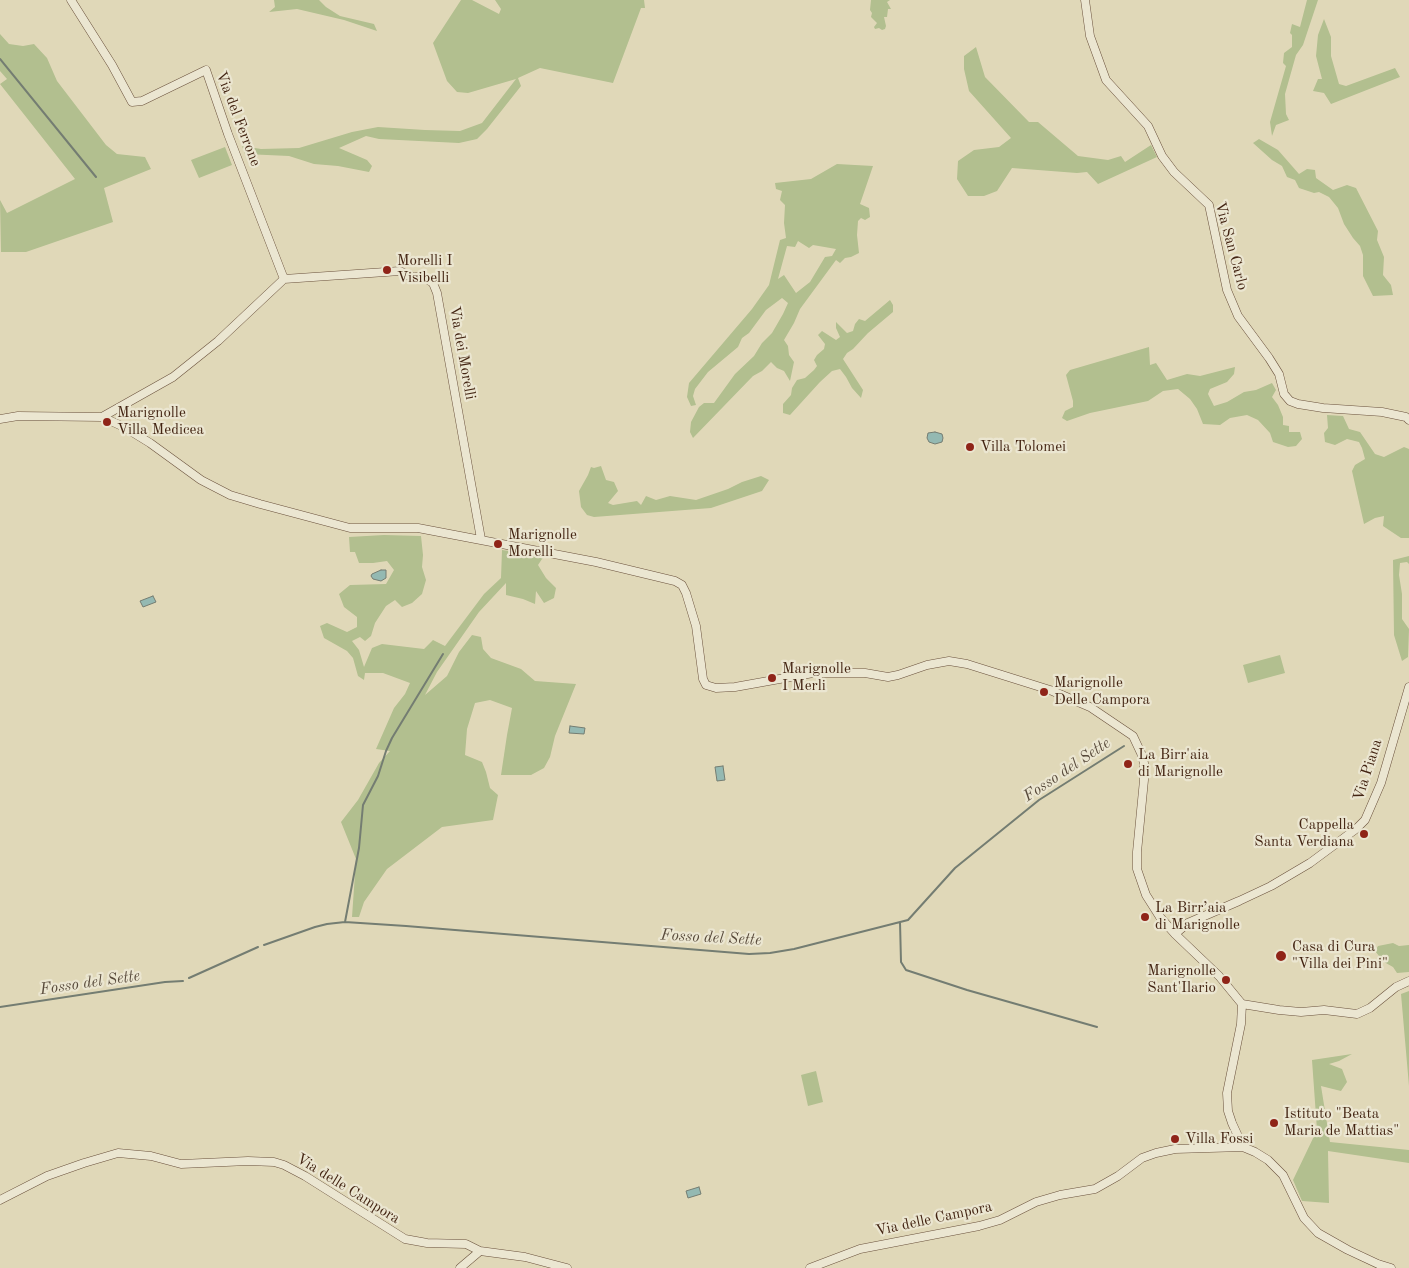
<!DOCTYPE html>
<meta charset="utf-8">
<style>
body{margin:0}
canvas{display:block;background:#e0d8b8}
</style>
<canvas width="1409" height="1268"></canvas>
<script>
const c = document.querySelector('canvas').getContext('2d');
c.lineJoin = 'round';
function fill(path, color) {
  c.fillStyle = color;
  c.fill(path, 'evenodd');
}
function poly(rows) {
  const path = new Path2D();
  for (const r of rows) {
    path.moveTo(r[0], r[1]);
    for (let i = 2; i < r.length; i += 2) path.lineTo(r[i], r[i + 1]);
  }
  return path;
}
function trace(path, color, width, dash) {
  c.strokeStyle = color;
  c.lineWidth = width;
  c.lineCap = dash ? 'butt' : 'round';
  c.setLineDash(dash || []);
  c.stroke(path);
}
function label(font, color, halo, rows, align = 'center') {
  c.font = font + ' "Old Standard TT",serif';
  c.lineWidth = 4.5;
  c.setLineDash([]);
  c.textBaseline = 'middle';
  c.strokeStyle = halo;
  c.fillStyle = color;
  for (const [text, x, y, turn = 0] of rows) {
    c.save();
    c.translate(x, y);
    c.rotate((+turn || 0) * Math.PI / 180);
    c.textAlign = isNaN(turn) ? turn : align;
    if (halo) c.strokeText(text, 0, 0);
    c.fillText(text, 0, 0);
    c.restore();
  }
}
const green = poly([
 [274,0,319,0,326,7,340,16,374,24,377,31,344,20,297,9,269,12,275,7],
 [461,0,472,0,499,14,501,9,495,0,644,0,645,8,641,8,613,83,540,68,518,78,521,86,487,129,477,139,459,143,379,139,366,136,339,148,367,160,372,166,369,172,338,166,314,164,289,156,245,154,242,146,261,149,299,148,352,132,378,127,425,130,460,131,482,123,516,79,468,93,457,92,447,81,433,43],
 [871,0,890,0,887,2,891,9,888,9,887,17,884,17,886,26,885,29,882,30,879,28,875,29,874,27,877,23,871,17,872,13,870,10],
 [1307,0,1318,0,1303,45,1296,55,1285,94,1286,114,1289,120,1276,125,1272,136,1270,122,1286,66,1283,63,1284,53,1292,47,1292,35,1290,33,1292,24,1300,27],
 [1324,19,1331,37,1331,56,1339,84,1346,86,1395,68,1400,77,1331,104,1324,93,1313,91,1318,79,1322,79,1316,56,1318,35],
 [0,34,9,44,23,46,34,44,47,58,57,81,106,145,117,154,145,157,151,169,104,188,113,222,26,252,1,252,0,200,7,213,75,179,0,84,7,79,0,71],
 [976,47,985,77,1029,122,1038,122,1078,156,1108,160,1121,156,1125,162,1151,145,1157,157,1098,184,1087,172,1077,173,1012,168,997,191,984,196,968,196,957,179,958,161,974,150,999,147,1011,138,969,91,964,69,964,56],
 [1259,139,1278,150,1299,174,1307,169,1315,170,1316,178,1333,190,1347,185,1356,188,1378,231,1377,240,1384,257,1383,275,1391,285,1393,295,1373,296,1363,276,1363,255,1360,246,1353,238,1344,224,1338,208,1329,197,1319,192,1314,193,1299,188,1295,180,1287,177,1282,166,1272,160,1253,143],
 [225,147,232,165,199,178,191,160],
 [837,164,873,166,860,204,869,208,870,217,865,220,861,218,858,221,857,235,859,253,851,257,845,258,840,263,836,260,800,309,794,323,784,340,788,346,789,355,794,362,790,381,784,371,777,368,771,362,762,371,753,376,693,438,690,432,691,422,699,407,704,403,714,403,735,374,754,356,762,343,772,333,783,314,788,303,782,298,766,310,749,333,742,338,738,347,708,372,695,389,693,396,696,405,691,406,687,397,689,383,752,309,769,285,780,240,786,238,784,223,785,205,780,200,782,191,776,189,775,183,811,179],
 [798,241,809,248,813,245,836,249,832,256,825,257,810,282,796,293,784,275,778,279,787,246,795,247],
 [890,300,893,305,893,312,868,333,853,349,847,353,843,359,863,390,861,398,852,388,846,377,840,369,832,371,820,382,790,415,783,413,783,404,791,395,792,388,797,380,805,378,814,370,817,366,814,360,817,355,824,349,825,344,818,335,822,331,836,340,840,337,836,328,836,322,847,333,853,331,855,324,859,319,865,321],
 [1149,347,1150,365,1156,363,1167,380,1187,374,1200,376,1235,367,1234,374,1227,382,1210,389,1208,394,1214,406,1227,402,1244,392,1256,390,1272,383,1276,390,1272,397,1278,405,1283,417,1283,425,1289,426,1289,432,1300,432,1302,439,1296,446,1288,447,1273,442,1270,433,1258,420,1247,415,1230,418,1220,425,1203,424,1197,409,1190,399,1178,389,1163,391,1148,401,1090,413,1067,421,1062,418,1065,411,1073,407,1073,401,1066,375,1070,370],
 [1327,415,1343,416,1349,429,1360,432,1375,454,1384,457,1404,447,1409,449,1409,538,1401,538,1383,526,1384,516,1375,518,1364,524,1352,471,1355,465,1365,459,1362,448,1359,442,1347,439,1335,445,1325,442,1324,433,1328,428],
 [601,466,606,480,614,482,618,491,608,503,613,505,637,501,641,505,646,496,656,500,670,496,696,500,728,489,742,482,761,476,769,480,762,491,711,508,594,517,587,515,581,507,579,491,588,475,591,467,594,468],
 [384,535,421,536,423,555,422,567,426,580,422,594,412,603,402,607,395,600,386,606,375,623,371,636,365,641,360,637,352,641,359,650,364,667,372,648,382,644,424,649,433,640,445,646,484,594,501,578,502,550,544,556,538,565,546,578,556,588,554,598,544,603,536,591,535,604,523,599,506,595,506,583,479,612,437,672,425,695,447,676,459,652,472,635,481,637,483,649,491,658,521,669,535,681,576,684,555,736,550,757,544,768,531,775,501,775,507,735,512,708,490,700,475,703,467,729,465,755,482,762,486,772,490,788,498,795,493,820,442,827,387,869,364,902,359,917,352,917,356,859,341,822,358,800,379,763,390,751,376,749,394,708,405,694,410,683,383,673,365,673,364,680,358,676,353,658,347,651,324,638,320,626,327,623,347,632,357,627,357,617,344,607,339,594,350,585,386,584,394,570,387,561,373,563,359,563,355,552,350,552,349,537],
 [1409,556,1409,564,1407,562,1400,563,1399,575,1402,594,1402,619,1409,629,1408,657,1402,661,1394,635,1393,560],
 [1280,655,1285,673,1248,683,1243,665],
 [1393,943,1399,946,1409,945,1409,972,1397,973,1393,967,1384,962,1375,951,1378,946],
 [1409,991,1409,1086,1401,994],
 [1352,1054,1339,1061,1329,1064,1342,1069,1347,1082,1341,1091,1321,1086,1330,1142,1409,1150,1409,1163,1328,1151,1329,1203,1302,1201,1293,1180,1317,1130,1312,1060],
 [816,1071,823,1102,808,1106,801,1075]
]);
const water = poly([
 [935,432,942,434,943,438,942,442,935,444,929,442,927,438,928,433,935,432],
 [381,570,386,570,386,578,381,581,373,579,371,576,372,574,381,570],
 [153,596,156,602,143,607,140,601,153,596],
 [570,726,585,728,584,734,569,733,570,726],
 [723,766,725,780,717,781,715,767,723,766],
 [699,1187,701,1194,688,1198,686,1191,699,1187]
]);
const stream = poly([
 [0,59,96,177],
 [345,922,359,848,363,805,378,776,386,751,392,738,443,654],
 [900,922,901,962,906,970,967,990,1097,1027],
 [264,945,315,927,327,924,345,922,406,926,749,954,770,953,794,949,908,920,955,868,1039,800,1124,746],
 [189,978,258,947],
 [0,1007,165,982,183,981]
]);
const minor = poly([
 [71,0,112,65,132,102,142,101,206,70,228,134,284,279],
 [1085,0,1090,36,1106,80,1148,126,1162,156,1174,172,1209,205,1227,290,1238,316,1269,358,1279,374,1284,394,1290,401,1298,404,1323,408,1382,412,1406,417,1409,420],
 [102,417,173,377,218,341,284,279,400,271,409,276,425,278,433,283,437,293,481,539],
 [0,419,18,416,102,417,124,427,150,443,201,480,230,495,260,504,350,528,418,528,596,562,675,581,682,585,686,593,696,626,703,679,706,685,716,688,735,687,813,673,865,673,888,677,898,675,927,665,949,661,967,664,1050,690,1090,707,1133,736,1141,753,1144,763,1144,780,1137,852,1137,869,1146,895,1160,917,1175,934,1219,976,1242,1004,1241,1024,1227,1093,1228,1111,1232,1123,1243,1147],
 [1175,934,1188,923,1239,901,1271,886,1310,863,1356,829,1365,820,1381,783,1409,687],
 [1242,1004,1279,1010,1301,1012,1324,1010,1357,1014,1370,1008,1396,987,1409,981],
 [0,1200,47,1176,84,1163,118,1153,151,1156,181,1164,248,1161,274,1162,284,1165,305,1176,405,1239,427,1243,466,1244,480,1251,525,1257,567,1268],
 [460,1268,480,1251],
 [810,1268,860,1249,979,1226,1000,1220,1036,1202,1060,1195,1095,1189,1118,1176,1142,1158,1156,1153,1175,1149,1243,1147,1255,1152,1268,1160,1283,1175,1304,1218,1318,1233,1348,1250,1378,1264,1391,1268]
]);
const markers = [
 [387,270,5,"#8f2418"],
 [107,422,5,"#8f2418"],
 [970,447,5,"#8f2418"],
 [498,544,5,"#8f2418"],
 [772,678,5,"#8f2418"],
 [1044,692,5,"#8f2418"],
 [1128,764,5,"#8f2418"],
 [1364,834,5,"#8f2418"],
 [1145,917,5,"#8f2418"],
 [1281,956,6,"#8f2418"],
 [1226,980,5,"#8f2418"],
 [1274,1123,5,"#8f2418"],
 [1175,1139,5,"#8f2418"]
];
const streetNames = [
 ["Via del Ferrone",238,119,69],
 ["Via San Carlo",1231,246,75],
 ["Via dei Morelli",462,353,80],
 ["Via Piana",1368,770,-72],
 ["Via delle Campora",348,1189,32],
 ["Via delle Campora",934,1219,-12]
];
const poiNames = [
 ["Morelli I",397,261],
 ["Visibelli",397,278],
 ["Marignolle",117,413],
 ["Villa Medicea",117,430],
 ["Villa Tolomei",980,447],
 ["Marignolle",508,535],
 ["Morelli",508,552],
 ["Marignolle",782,669],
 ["I Merli",782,686],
 ["Marignolle",1054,683],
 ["Delle Campora",1054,700],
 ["La Birr'aia",1138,755],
 ["di Marignolle",1138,772],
 ["Cappella",1354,825,"right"],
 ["Santa Verdiana",1354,842,"right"],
 ["La Birr’aia",1155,908],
 ["di Marignolle",1155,925],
 ["Casa di Cura",1292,947],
 ["\"Villa dei Pini\"",1292,964],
 ["Marignolle",1216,971,"right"],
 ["Sant'Ilario",1216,988,"right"],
 ["Istituto \"Beata",1284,1114],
 ["Maria de Mattias\"",1284,1131],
 ["Villa Fossi",1185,1139]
];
const waterNames = [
 ["Fosso del Sette",1067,770,-34],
 ["Fosso del Sette",711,938,3],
 ["Fosso del Sette",90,983,-8]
];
fill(green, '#b2bf8f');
fill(water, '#94b9b2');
trace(water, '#747d72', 1);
trace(stream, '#747d72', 2);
trace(minor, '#6a513c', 9);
trace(minor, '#ebe6d1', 8);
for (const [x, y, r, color] of markers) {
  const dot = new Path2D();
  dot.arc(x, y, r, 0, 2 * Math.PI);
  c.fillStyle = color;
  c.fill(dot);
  trace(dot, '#ebe6d1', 2);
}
label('15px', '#432412', '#ebe6d1', streetNames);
label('15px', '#432412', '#ebe6d1', poiNames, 'left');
label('italic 16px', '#57493a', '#ebe6d1', waterNames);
</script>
